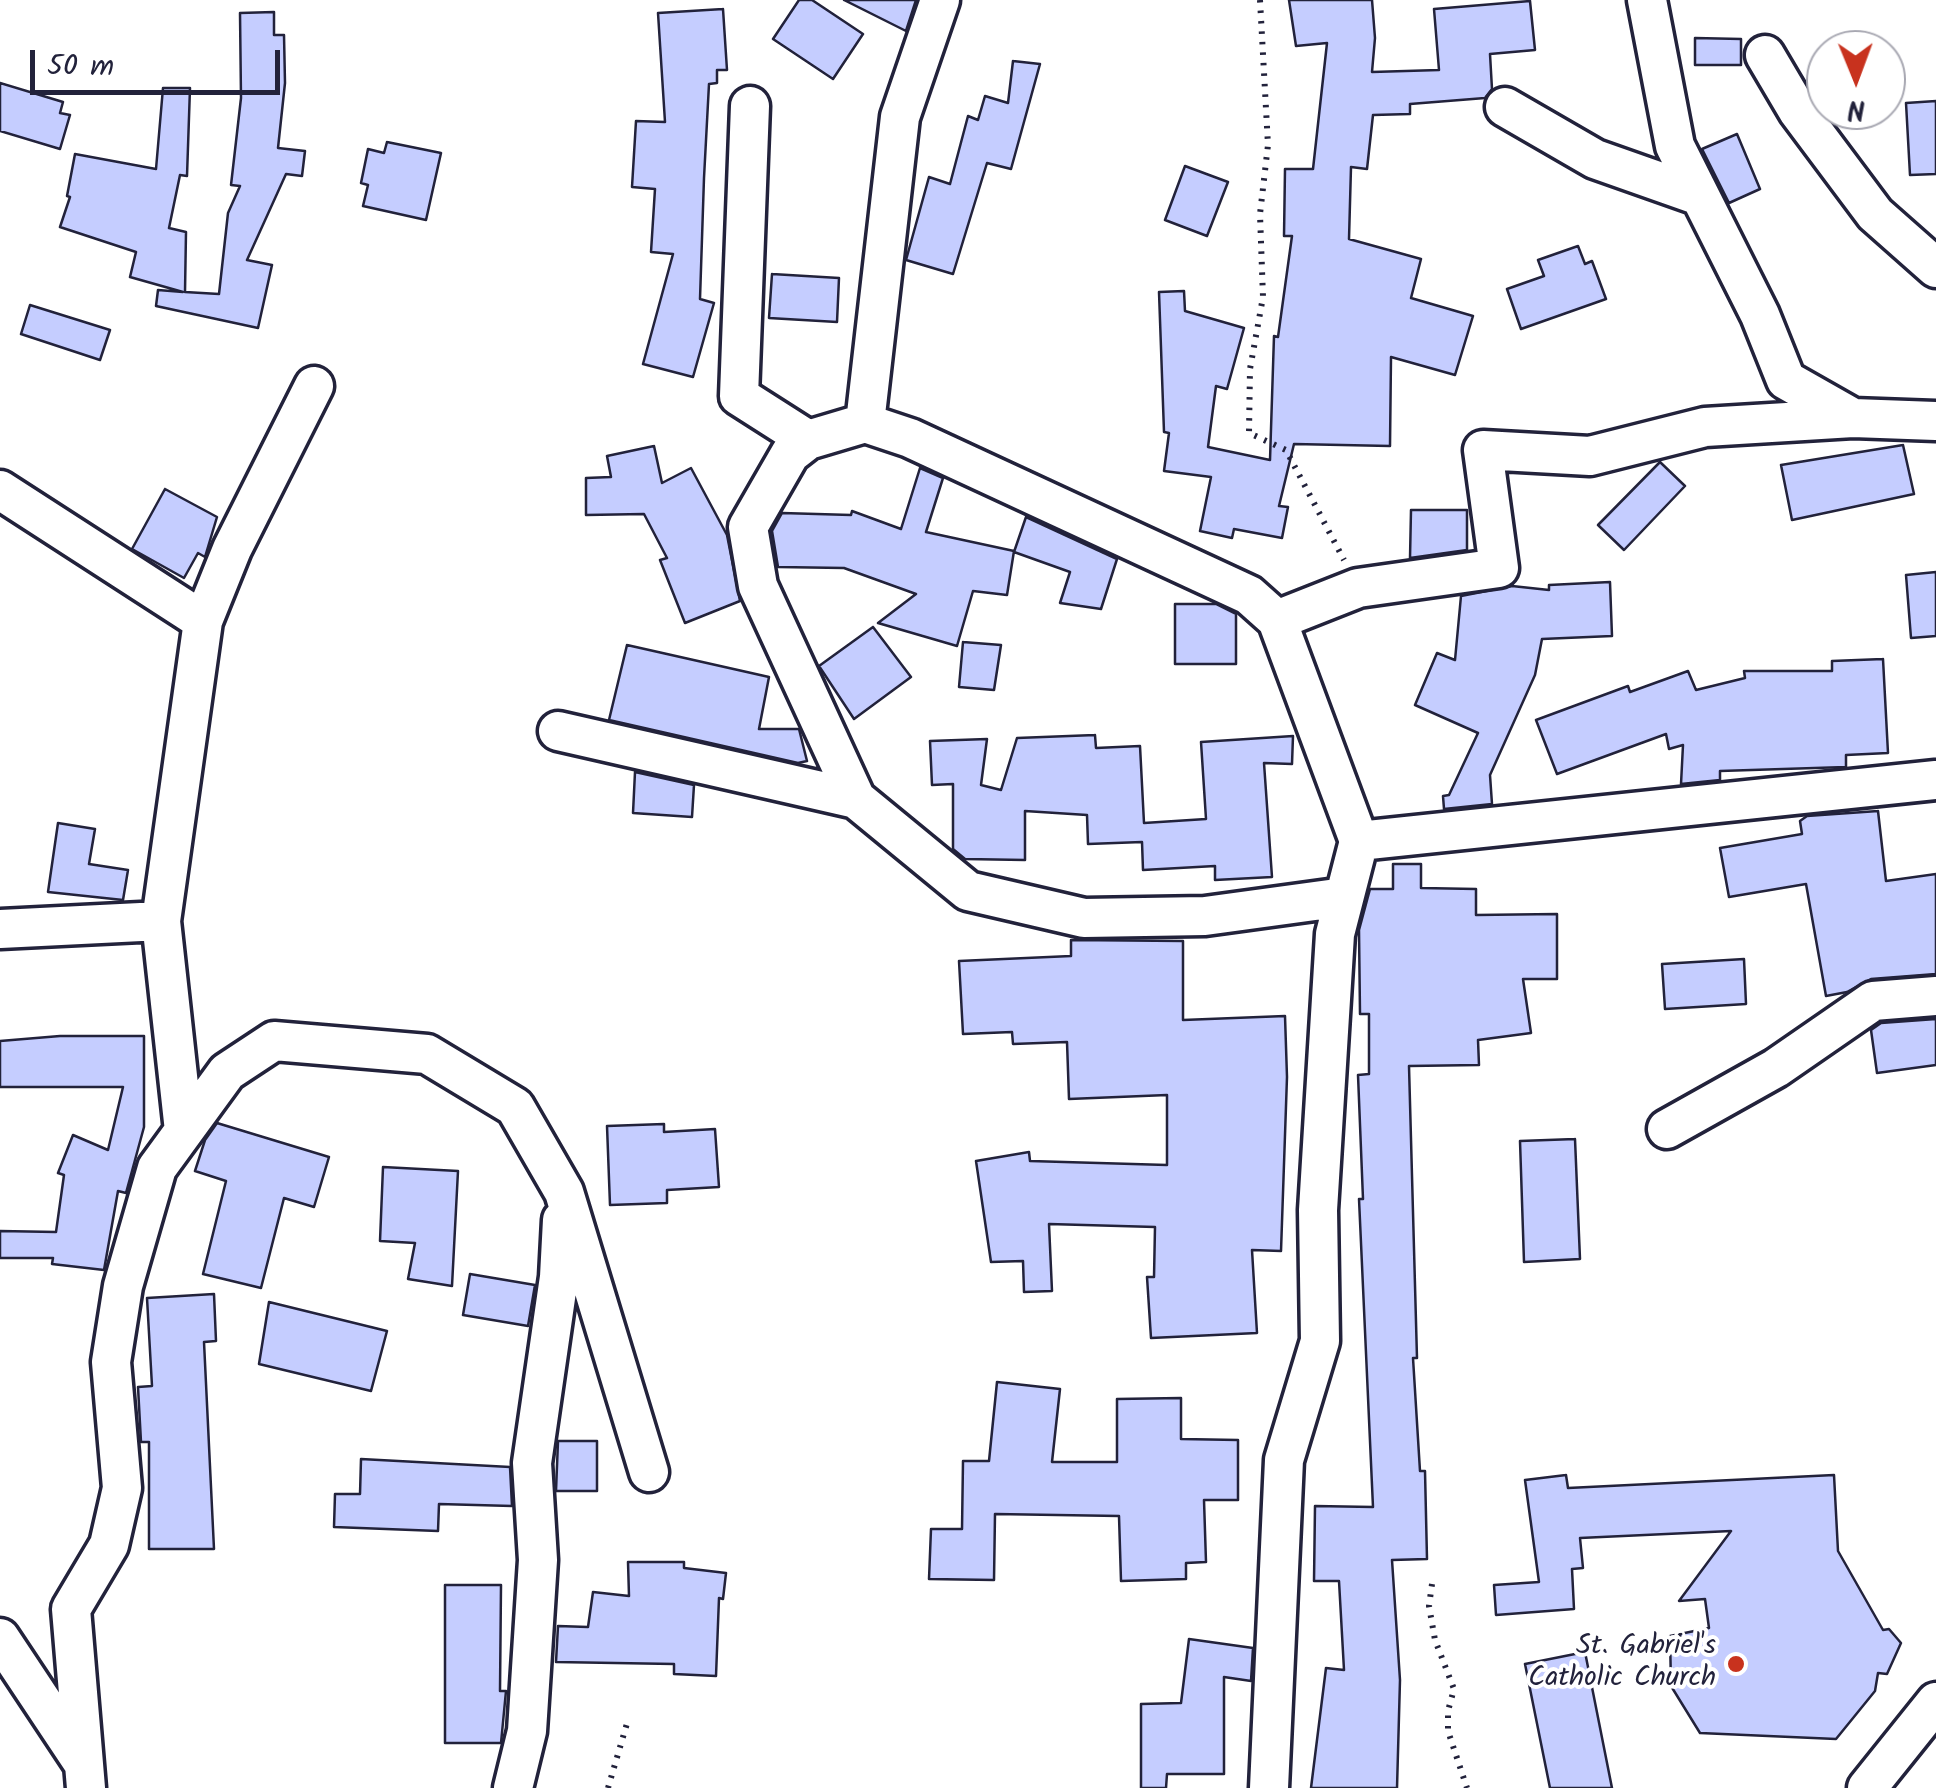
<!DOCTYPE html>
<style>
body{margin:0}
#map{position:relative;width:1936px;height:1788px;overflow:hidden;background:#fff;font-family:Kalam,sans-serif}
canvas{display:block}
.north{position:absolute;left:1806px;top:30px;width:100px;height:100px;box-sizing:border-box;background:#fff;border:2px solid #a7a7b1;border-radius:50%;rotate:179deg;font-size:28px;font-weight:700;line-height:40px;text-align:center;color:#22223b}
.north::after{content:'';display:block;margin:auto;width:35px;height:45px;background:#c8321e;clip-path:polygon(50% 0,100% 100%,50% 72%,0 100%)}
.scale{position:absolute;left:30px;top:50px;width:250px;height:45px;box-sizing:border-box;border:5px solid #22223b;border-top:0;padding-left:12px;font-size:30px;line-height:35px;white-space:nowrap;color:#22223b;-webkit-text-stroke:8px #fff;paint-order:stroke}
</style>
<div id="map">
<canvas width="1936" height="1788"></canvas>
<div class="north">N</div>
<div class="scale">50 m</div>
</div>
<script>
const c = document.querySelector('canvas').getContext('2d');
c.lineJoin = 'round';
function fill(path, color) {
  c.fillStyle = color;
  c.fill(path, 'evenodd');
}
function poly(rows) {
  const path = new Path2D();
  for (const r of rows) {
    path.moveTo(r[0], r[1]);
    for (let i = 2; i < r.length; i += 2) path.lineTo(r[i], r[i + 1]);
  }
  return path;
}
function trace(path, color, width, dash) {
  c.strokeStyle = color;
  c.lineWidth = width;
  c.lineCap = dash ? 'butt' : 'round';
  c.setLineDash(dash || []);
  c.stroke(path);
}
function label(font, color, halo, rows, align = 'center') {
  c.font = font + ' Kalam,sans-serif';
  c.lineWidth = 8;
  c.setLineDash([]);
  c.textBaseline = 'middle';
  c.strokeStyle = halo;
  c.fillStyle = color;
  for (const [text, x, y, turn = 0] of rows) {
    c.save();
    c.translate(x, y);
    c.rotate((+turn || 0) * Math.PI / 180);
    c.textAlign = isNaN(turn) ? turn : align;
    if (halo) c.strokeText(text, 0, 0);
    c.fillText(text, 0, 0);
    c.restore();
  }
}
const building = poly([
 [799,0,812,0,863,34,833,79,773,39,799,0],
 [844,0,916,0,906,31,844,0],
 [1289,0,1372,0,1375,38,1372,72,1439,70,1434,9,1530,1,1535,50,1490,54,1492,89,1485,98,1410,104,1410,114,1373,115,1367,169,1351,167,1349,239,1421,259,1411,298,1473,316,1455,375,1391,357,1390,446,1294,444,1279,506,1288,507,1282,538,1234,529,1232,538,1200,531,1211,477,1164,471,1169,433,1164,432,1159,292,1184,291,1185,311,1244,328,1227,389,1216,386,1208,447,1270,460,1274,336,1278,337,1292,236,1284,236,1285,169,1313,169,1327,43,1296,46,1289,0],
 [723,9,727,70,717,70,717,83,709,84,704,178,700,299,714,303,693,377,643,364,673,254,651,252,655,189,632,187,636,121,665,122,658,13,723,9],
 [274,12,274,35,284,35,285,83,278,148,305,151,302,176,286,174,247,260,272,265,258,328,156,306,158,290,183,292,130,277,136,252,60,227,70,197,67,196,75,154,156,169,163,88,190,88,187,176,180,175,169,228,186,232,185,292,219,294,228,213,240,186,231,185,241,98,240,13,274,12],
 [1695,38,1741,39,1741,65,1695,65,1695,38],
 [1013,61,1040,64,1011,169,987,163,953,274,906,260,929,177,950,184,968,116,978,120,985,96,1008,103,1013,61],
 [0,83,63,102,60,113,70,115,60,149,0,131,0,83],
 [1936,101,1936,174,1910,175,1906,103,1936,101],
 [1737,134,1760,189,1729,203,1702,149,1737,134],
 [387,142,441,153,426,220,363,206,368,185,361,183,368,149,384,153,387,142],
 [1185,166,1228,182,1207,236,1165,220,1185,166],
 [1578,246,1585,264,1592,261,1606,299,1521,329,1507,289,1544,276,1538,260,1578,246],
 [772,274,839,278,837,322,769,318,772,274],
 [30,305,110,330,100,360,21,334,30,305],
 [1903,445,1914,494,1792,520,1781,465,1903,445],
 [654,446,662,483,691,468,727,535,740,601,685,623,660,560,667,558,644,514,586,515,586,478,611,477,607,456,654,446],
 [1660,462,1685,486,1624,550,1598,525,1660,462],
 [920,468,943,478,926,532,1014,551,1007,595,973,591,957,646,878,623,916,594,844,568,778,567,772,531,782,513,851,515,852,511,901,529,920,468],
 [165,489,217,517,205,557,198,553,184,578,132,549,165,489],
 [1411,510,1467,510,1467,550,1410,558,1411,510],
 [1026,517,1117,559,1101,609,1060,603,1070,572,1014,552,1026,517],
 [1936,572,1936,636,1911,638,1906,575,1936,572],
 [1610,582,1612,636,1542,639,1535,675,1490,775,1492,804,1444,809,1443,796,1449,795,1478,733,1415,705,1437,653,1455,660,1461,596,1512,586,1549,590,1549,585,1610,582],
 [1175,604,1216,604,1236,614,1236,664,1175,664,1175,604],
 [873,627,911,677,854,719,819,666,873,627],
 [963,642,1001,645,994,690,959,687,963,642],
 [627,645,769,677,759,729,799,729,807,761,798,763,609,720,627,645],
 [1883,659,1888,753,1846,755,1846,767,1720,771,1720,780,1681,784,1683,745,1669,749,1666,734,1557,774,1536,720,1628,686,1630,692,1688,671,1696,690,1745,678,1744,671,1832,671,1832,661,1883,659],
 [1095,735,1096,748,1140,746,1144,823,1206,819,1201,742,1293,736,1292,764,1264,763,1272,877,1215,880,1215,866,1143,870,1142,842,1088,844,1087,815,1025,811,1025,860,965,859,953,849,953,784,932,785,930,741,987,739,981,785,1001,790,1017,738,1095,735],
 [635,772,694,785,692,817,633,813,635,772],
 [1878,811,1886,881,1936,874,1936,974,1871,979,1847,992,1826,996,1806,884,1729,897,1720,848,1802,834,1800,821,1807,816,1878,811],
 [58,823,95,829,89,864,128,870,123,900,48,892,58,823],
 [1393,864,1421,864,1421,888,1476,889,1476,915,1557,914,1557,979,1523,979,1531,1033,1478,1040,1479,1065,1409,1066,1417,1358,1413,1358,1420,1471,1425,1471,1427,1559,1392,1560,1400,1680,1397,1788,1311,1788,1326,1668,1344,1670,1339,1581,1314,1581,1315,1506,1373,1507,1359,1199,1363,1199,1358,1075,1369,1074,1369,1014,1360,1014,1359,930,1370,889,1393,889,1393,864],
 [1071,940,1183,941,1183,1020,1285,1016,1287,1077,1281,1251,1252,1250,1257,1333,1151,1338,1147,1277,1154,1277,1155,1227,1049,1224,1052,1291,1024,1292,1023,1261,991,1262,976,1161,1029,1152,1030,1161,1167,1165,1167,1095,1069,1099,1067,1042,1013,1044,1012,1032,963,1034,959,961,1071,956,1071,940],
 [1744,959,1746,1004,1665,1009,1662,964,1744,959],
 [1936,1019,1936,1065,1877,1073,1871,1030,1881,1023,1936,1019],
 [60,1036,144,1036,144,1127,126,1193,118,1191,104,1270,52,1264,53,1258,0,1258,0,1231,56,1232,64,1175,58,1173,73,1135,108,1150,123,1087,0,1087,0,1041,60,1036],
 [217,1123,329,1157,314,1207,284,1198,261,1288,203,1274,226,1181,195,1171,205,1140,217,1123],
 [664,1124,664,1132,715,1129,719,1187,667,1190,667,1203,610,1205,607,1126,664,1124],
 [1575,1139,1580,1259,1524,1262,1520,1141,1575,1139],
 [383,1167,458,1171,452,1286,408,1279,415,1243,380,1241,383,1167],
 [470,1274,535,1285,528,1326,463,1315,470,1274],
 [214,1294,216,1341,204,1342,214,1549,149,1549,149,1442,141,1442,138,1387,152,1386,147,1298,214,1294],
 [269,1302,387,1331,371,1391,259,1364,269,1302],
 [997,1382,1060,1389,1052,1462,1117,1462,1117,1399,1181,1398,1181,1439,1238,1440,1238,1500,1204,1500,1206,1562,1186,1563,1186,1579,1121,1581,1119,1516,995,1514,994,1580,929,1579,931,1529,962,1529,963,1461,989,1461,997,1382],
 [558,1441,597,1441,597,1491,556,1491,558,1441],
 [361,1459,510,1467,512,1506,439,1504,438,1531,334,1527,335,1494,360,1494,361,1459],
 [1566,1475,1568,1488,1834,1475,1838,1551,1883,1630,1889,1629,1901,1643,1887,1674,1878,1673,1875,1691,1836,1739,1700,1733,1671,1686,1670,1636,1709,1628,1705,1599,1679,1601,1731,1531,1580,1538,1583,1568,1572,1569,1574,1609,1496,1615,1494,1585,1539,1582,1525,1480,1566,1475],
 [628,1562,684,1562,684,1568,726,1573,723,1599,719,1598,716,1676,674,1674,674,1664,556,1662,558,1626,588,1627,593,1592,629,1596,628,1562],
 [445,1585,501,1585,500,1691,506,1691,501,1743,445,1743,445,1585],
 [1189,1639,1253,1648,1251,1681,1224,1677,1224,1774,1167,1774,1166,1788,1141,1788,1141,1704,1181,1703,1189,1639],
 [1585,1652,1612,1788,1550,1788,1525,1664,1585,1652]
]);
const path = poly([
 [1260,0,1268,145,1260,214,1263,297,1250,369,1249,433,1286,450,1344,560],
 [1432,1584,1429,1606,1435,1640,1454,1689,1448,1711,1448,1731,1467,1788],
 [608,1788,628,1720]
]);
const street = poly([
 [1647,0,1675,146,1760,315,1786,380,1853,418,1936,421],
 [1765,55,1798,111,1875,214,1936,268],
 [750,106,739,396,808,440,865,423,910,438,1249,595,1277,620,1359,841,1335,934,1318,1210,1320,1341,1284,1460,1269,1788],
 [1505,107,1595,159,1700,196],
 [865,423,900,117,940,0],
 [808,440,790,454,748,527,758,586,856,799],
 [0,490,203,621],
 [1277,620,1358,588,1499,568,1483,450,1590,456,1705,427,1853,418],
 [558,731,856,799,968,891,1084,918,1205,916,1344,897],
 [1359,841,1936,780],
 [161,921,203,621,232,549,314,386],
 [0,929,161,921,184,1131],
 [1667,1129,1776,1068,1873,1001,1936,996],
 [0,1638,83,1763],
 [86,1788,71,1609,109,1545,122,1488,111,1362,123,1286,157,1168,227,1072,274,1041,427,1054,515,1107,564,1192,649,1472],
 [513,1788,527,1731,538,1560,532,1463,559,1277,562,1220],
 [1867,1788,1936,1702]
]);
const markers = [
 [1736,1664,10,"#c8321e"]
];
const poiNames = [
 ["St. Gabriel's",1716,1648],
 ["Catholic Church",1716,1680]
];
fill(building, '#c5cdff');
trace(building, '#22223b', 2.5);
trace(street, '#22223b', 45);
trace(path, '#22223b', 6, [2.5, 8]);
trace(street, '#fff', 38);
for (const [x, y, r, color] of markers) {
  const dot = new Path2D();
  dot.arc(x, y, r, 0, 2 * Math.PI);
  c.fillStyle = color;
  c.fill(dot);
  trace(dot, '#fff', 4);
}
label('28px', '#22223b', '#fff', poiNames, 'right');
</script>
